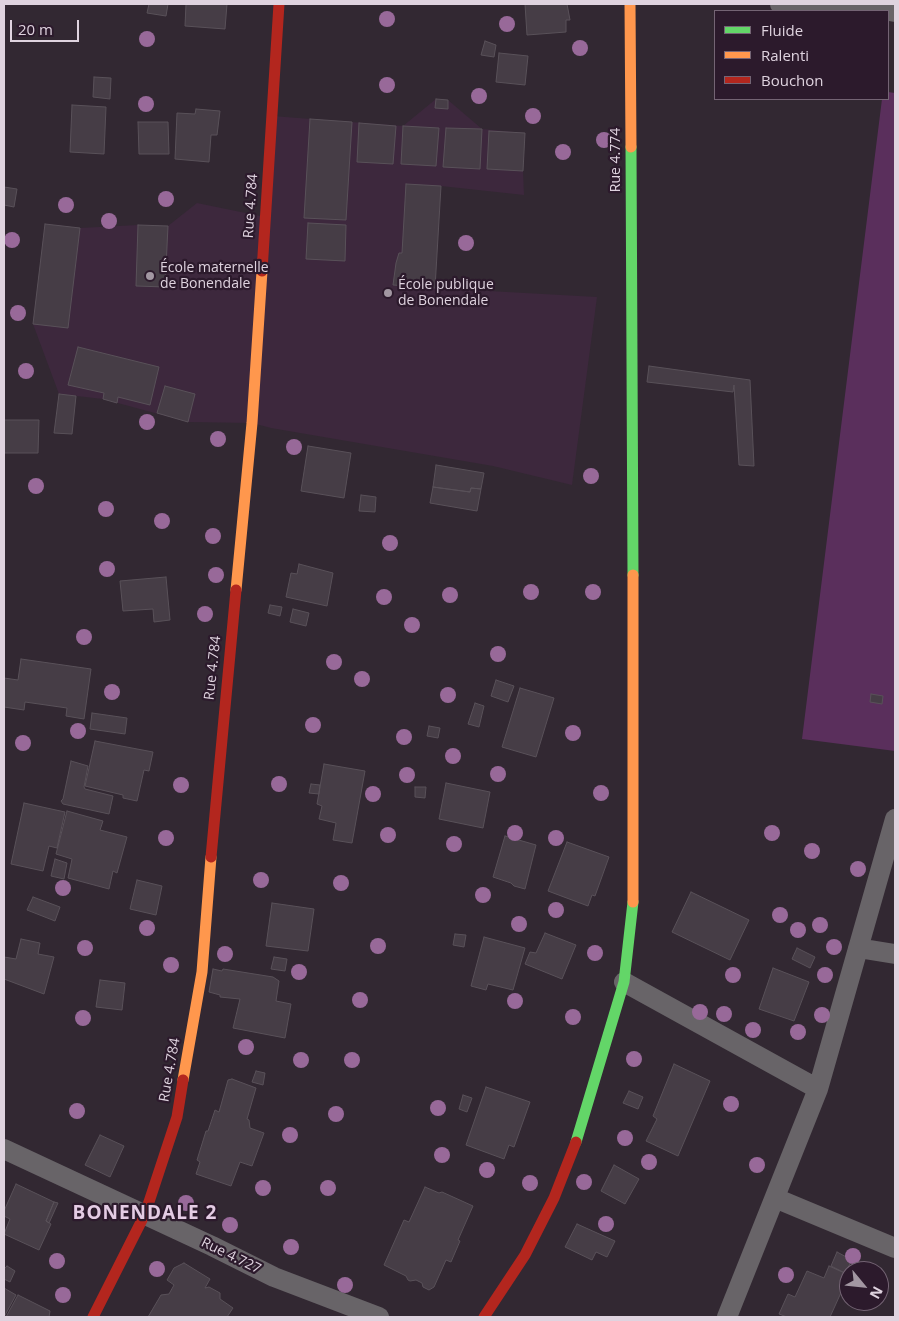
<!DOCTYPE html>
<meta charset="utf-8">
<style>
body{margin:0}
#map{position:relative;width:899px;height:1321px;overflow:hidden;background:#322832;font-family:"Open Sans",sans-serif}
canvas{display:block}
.frame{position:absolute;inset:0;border:5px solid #dfd3df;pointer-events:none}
.legend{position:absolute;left:714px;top:10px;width:175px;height:90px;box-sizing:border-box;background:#2c1a2c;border:1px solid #746474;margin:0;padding:6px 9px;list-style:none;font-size:15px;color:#dfd3df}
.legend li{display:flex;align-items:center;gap:10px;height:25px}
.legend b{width:25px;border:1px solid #746474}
.north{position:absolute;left:839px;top:1261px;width:50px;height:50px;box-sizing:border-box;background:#2c1a2c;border:1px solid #746474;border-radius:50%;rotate:118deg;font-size:14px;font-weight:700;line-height:20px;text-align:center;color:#dfd3df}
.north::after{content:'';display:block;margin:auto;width:18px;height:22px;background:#a297a2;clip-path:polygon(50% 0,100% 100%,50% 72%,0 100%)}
.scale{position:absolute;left:10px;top:20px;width:69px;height:22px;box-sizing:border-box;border:2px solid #dfd3df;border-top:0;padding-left:6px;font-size:15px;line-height:18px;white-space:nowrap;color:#dfd3df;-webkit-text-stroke:4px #2c1a2c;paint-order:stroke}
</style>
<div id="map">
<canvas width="899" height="1321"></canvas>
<div class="frame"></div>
<ul class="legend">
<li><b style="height:6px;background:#63d668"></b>Fluide</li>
<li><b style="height:6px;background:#ff974d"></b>Ralenti</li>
<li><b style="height:6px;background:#b3261e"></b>Bouchon</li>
</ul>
<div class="north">N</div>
<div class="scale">20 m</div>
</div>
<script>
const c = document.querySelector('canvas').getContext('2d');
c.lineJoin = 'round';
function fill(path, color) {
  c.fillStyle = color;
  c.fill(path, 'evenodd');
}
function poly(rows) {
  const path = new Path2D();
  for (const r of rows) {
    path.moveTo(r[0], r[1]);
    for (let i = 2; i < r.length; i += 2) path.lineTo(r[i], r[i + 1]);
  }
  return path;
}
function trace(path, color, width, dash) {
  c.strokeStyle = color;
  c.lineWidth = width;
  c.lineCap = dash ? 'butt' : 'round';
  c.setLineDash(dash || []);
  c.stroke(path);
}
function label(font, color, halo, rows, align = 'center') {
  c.font = font + ' "Open Sans",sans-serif';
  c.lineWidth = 4.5;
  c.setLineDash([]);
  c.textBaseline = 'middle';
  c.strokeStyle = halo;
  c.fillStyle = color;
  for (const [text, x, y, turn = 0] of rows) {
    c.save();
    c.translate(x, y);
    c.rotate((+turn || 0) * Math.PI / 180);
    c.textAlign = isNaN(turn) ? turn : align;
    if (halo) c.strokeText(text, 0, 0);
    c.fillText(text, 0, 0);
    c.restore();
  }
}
const built = poly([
 [436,99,448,100,482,129,525,133,523,171,524,195,441,186,435,288,597,297,572,485,493,466,271,428,252,423,188,422,103,399,59,394,33,324,45,224,80,228,138,225,168,226,197,203,265,217,272,116,403,126]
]);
const green = poly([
 [888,92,895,93,895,751,802,739,882,99,888,99]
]);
const building = poly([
 [149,4,168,4,166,16,147,13,149,4],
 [186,4,227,4,225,29,185,26,186,4],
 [525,4,567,4,570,20,566,20,566,32,527,35,525,4],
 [485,41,496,45,494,57,481,55,485,41],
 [499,53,528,56,525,85,496,82,499,53],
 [94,77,111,78,110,99,93,97,94,77],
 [436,99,448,100,448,109,435,108,436,99],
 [72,105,106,107,104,154,70,152,72,105],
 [196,109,220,111,217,135,211,135,209,162,175,159,177,113,195,114,196,109],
 [310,119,352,122,346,220,304,218,310,119],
 [138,122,168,122,169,154,139,154,138,122],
 [359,123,396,126,393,164,357,162,359,123],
 [403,126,439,128,436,166,401,164,403,126],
 [446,128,482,129,480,169,443,167,446,128],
 [489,131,525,133,523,171,487,169,489,131],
 [406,184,441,186,435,288,393,285,396,263,399,253,402,253,406,184],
 [4,187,17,189,14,207,4,205,4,187],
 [308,223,346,225,345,261,306,259,308,223],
 [45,224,80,228,68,328,33,324,45,224],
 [138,225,168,226,165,287,136,286,138,225],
 [78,347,159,367,150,405,118,397,117,403,103,399,104,393,68,385,78,347],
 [649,366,750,380,754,466,739,465,734,385,733,392,647,382,649,366],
 [165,386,195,394,188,422,157,413,165,386],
 [59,394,76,396,72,434,54,433,59,394],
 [4,420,39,420,38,453,4,453,4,420],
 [308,446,351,453,344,498,301,491,308,446],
 [436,465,484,473,481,489,471,488,470,492,433,487,436,465],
 [433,487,470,492,471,488,481,489,477,511,430,503,433,487],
 [361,495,376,497,375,512,359,511,361,495],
 [299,564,333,573,327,606,286,597,291,573,297,574,299,564],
 [166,577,170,620,154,622,153,609,123,611,120,581,166,577],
 [270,605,282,607,280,616,268,613,270,605],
 [293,609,309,613,306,626,290,622,293,609],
 [21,659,91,669,84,719,66,716,67,708,25,702,24,710,4,707,4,678,18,680,21,659],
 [496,680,514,686,508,702,491,696,496,680],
 [520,688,554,698,536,757,502,747,520,688],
 [871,694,883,696,882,704,870,702,871,694],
 [475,703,484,706,479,727,468,724,475,703],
 [92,713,127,718,125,734,90,729,92,713],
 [429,726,440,728,438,738,427,736,429,726],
 [95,741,153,752,149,771,144,770,137,801,123,798,123,795,85,786,95,741],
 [71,761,88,766,84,787,85,789,113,796,109,814,63,804,61,801,63,799,71,761],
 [324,764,365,771,352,843,333,840,336,823,319,819,322,806,317,804,324,764],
 [446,783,490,792,483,828,439,819,446,783],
 [311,784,320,785,319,794,309,793,311,784],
 [415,787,426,787,425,798,415,797,415,787],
 [24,803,65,812,57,848,49,846,43,871,11,864,24,803],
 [67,811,103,821,100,830,127,837,117,873,113,871,109,889,68,878,72,859,56,854,67,811],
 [505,836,536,845,525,889,514,886,511,883,493,877,505,836],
 [567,842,609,857,595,896,592,895,588,906,548,891,567,842],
 [55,859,67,863,64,879,51,876,55,859],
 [137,880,162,886,156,915,130,909,137,880],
 [691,892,749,920,730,960,672,932,691,892],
 [33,897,60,907,55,921,27,910,33,897],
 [272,903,314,909,308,951,266,946,272,903],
 [545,933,576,945,562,979,525,964,530,952,536,953,545,933],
 [455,934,466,935,464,947,453,945,455,934],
 [484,937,525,948,513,990,488,984,486,990,471,986,484,937],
 [21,939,40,943,38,954,54,957,44,994,4,979,4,957,16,959,21,939],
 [797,948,815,957,810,968,792,959,797,948],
 [274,957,287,959,285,971,271,969,274,957],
 [773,968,809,982,794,1021,759,1009,773,968],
 [213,969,222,971,223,969,273,977,279,981,276,1001,291,1004,285,1038,233,1028,240,999,220,997,220,995,209,992,213,969],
 [100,980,125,983,122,1010,96,1007,100,980],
 [674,1064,710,1081,678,1156,646,1141,657,1119,653,1116,674,1064],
 [256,1071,265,1073,263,1085,252,1082,256,1071],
 [232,1079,256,1088,247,1119,249,1120,250,1128,264,1133,252,1166,240,1162,231,1186,196,1174,200,1162,197,1160,206,1131,208,1131,215,1110,219,1112,228,1080,232,1079],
 [486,1087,530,1102,514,1147,509,1145,504,1159,466,1145,486,1087],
 [629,1091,643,1097,638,1109,623,1103,629,1091],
 [463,1095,472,1098,467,1112,459,1109,463,1095],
 [100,1135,124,1146,110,1177,85,1165,100,1135],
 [614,1165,639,1179,625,1204,601,1191,614,1165],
 [16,1184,54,1202,46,1221,51,1224,39,1250,4,1234,10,1219,4,1216,4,1211,16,1184],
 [425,1187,439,1193,442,1192,473,1206,458,1240,460,1241,451,1262,446,1260,434,1287,429,1290,423,1287,422,1283,416,1280,410,1281,408,1280,406,1276,384,1265,404,1220,409,1222,425,1187],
 [54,1202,58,1203,49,1223,46,1221,54,1202],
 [577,1224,615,1241,607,1257,596,1252,592,1260,565,1247,577,1224],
 [837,1252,852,1260,845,1273,831,1266,837,1252],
 [184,1263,210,1279,205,1288,209,1287,220,1293,220,1299,233,1308,227,1317,148,1317,161,1295,169,1294,174,1285,167,1280,174,1268,184,1263],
 [7,1266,15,1271,10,1282,4,1279,4,1269,7,1266],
 [829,1266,849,1275,830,1317,787,1317,779,1314,788,1294,795,1297,807,1271,824,1278,829,1266],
 [4,1288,16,1295,4,1317,4,1288],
 [18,1295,50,1311,49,1317,6,1317,18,1295]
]);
const street = poly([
 [780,4,792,7,829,7,849,4,895,12],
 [858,948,895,954],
 [624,982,818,1089],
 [4,1149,212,1246,274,1277,379,1317],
 [775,1198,895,1248],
 [727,1317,818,1089,895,819]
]);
const fast = poly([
 [631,147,633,575],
 [576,1142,624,982,633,902]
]);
const slow = poly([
 [630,4,631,147],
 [633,575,633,902],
 [236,590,252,423,262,271],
 [183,1080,202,972,211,857]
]);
const jam = poly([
 [262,271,279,4],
 [211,857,236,590],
 [93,1317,145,1214,177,1117,183,1080],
 [484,1317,525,1255,554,1198,576,1142]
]);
const trees = [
 [387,19],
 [507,24],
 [147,39],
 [580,48],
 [387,85],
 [479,96],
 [146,104],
 [533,116],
 [604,140],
 [563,152],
 [166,199],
 [66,205],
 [109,221],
 [12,240],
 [466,243],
 [18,313],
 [26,371],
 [147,422],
 [218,439],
 [294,447],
 [591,476],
 [36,486],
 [106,509],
 [162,521],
 [213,536],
 [390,543],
 [107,569],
 [216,575],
 [531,592],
 [593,592],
 [450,595],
 [384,597],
 [205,614],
 [412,625],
 [84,637],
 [498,654],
 [334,662],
 [362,679],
 [112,692],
 [448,695],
 [313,725],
 [78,731],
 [573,733],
 [404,737],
 [23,743],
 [453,756],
 [498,774],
 [407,775],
 [279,784],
 [181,785],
 [601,793],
 [373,794],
 [515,833],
 [772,833],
 [388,835],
 [166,838],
 [556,838],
 [454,844],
 [812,851],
 [858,869],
 [261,880],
 [341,883],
 [63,888],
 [483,895],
 [556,910],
 [780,915],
 [519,924],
 [820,925],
 [147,928],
 [798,930],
 [378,946],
 [834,947],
 [85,948],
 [595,953],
 [225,954],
 [171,965],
 [299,972],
 [733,975],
 [825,975],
 [360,1000],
 [515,1001],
 [700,1012],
 [724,1014],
 [822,1015],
 [573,1017],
 [83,1018],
 [753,1030],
 [798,1032],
 [246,1047],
 [634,1059],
 [301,1060],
 [352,1060],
 [731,1104],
 [438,1108],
 [77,1111],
 [336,1114],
 [290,1135],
 [625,1138],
 [442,1155],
 [649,1162],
 [757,1165],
 [487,1170],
 [584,1182],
 [530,1183],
 [263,1188],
 [328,1188],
 [186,1203],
 [606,1224],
 [230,1225],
 [291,1247],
 [853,1256],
 [57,1261],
 [157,1269],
 [786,1275],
 [345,1285],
 [63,1295]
];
const markers = [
 [150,276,5,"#a297a2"],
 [388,293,5,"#a297a2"]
];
const streetNames = [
 ["Rue 4.774",616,160,-90],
 ["Rue 4.784",251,206,-86],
 ["Rue 4.784",213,668,-84],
 ["Rue 4.784",170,1070,-80],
 ["Rue 4.727",231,1256,26]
];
const poiNames = [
 ["École maternelle",160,268],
 ["de Bonendale",160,284],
 ["École publique",398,285],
 ["de Bonendale",398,301]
];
const districtNames = [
 ["BONENDALE 2",145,1214]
];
fill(built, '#3d283d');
fill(green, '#5a2f5c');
fill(building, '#463d46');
trace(building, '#595159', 1);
trace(street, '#686468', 20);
trace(fast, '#63d668', 11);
trace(slow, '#ff974d', 11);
trace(jam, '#b3261e', 11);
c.fillStyle = '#986999';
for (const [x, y] of trees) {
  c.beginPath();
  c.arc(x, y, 8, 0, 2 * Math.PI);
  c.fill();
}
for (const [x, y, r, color] of markers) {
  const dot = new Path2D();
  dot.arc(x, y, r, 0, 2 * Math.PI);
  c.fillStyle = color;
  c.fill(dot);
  trace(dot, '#2c1a2c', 2);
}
label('14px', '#dfd3df', '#2c1a2c', streetNames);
label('14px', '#dfd3df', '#2c1a2c', poiNames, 'left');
c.letterSpacing = '1px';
label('bold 19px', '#e4cce4', '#2c1a2c', districtNames);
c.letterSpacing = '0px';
</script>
